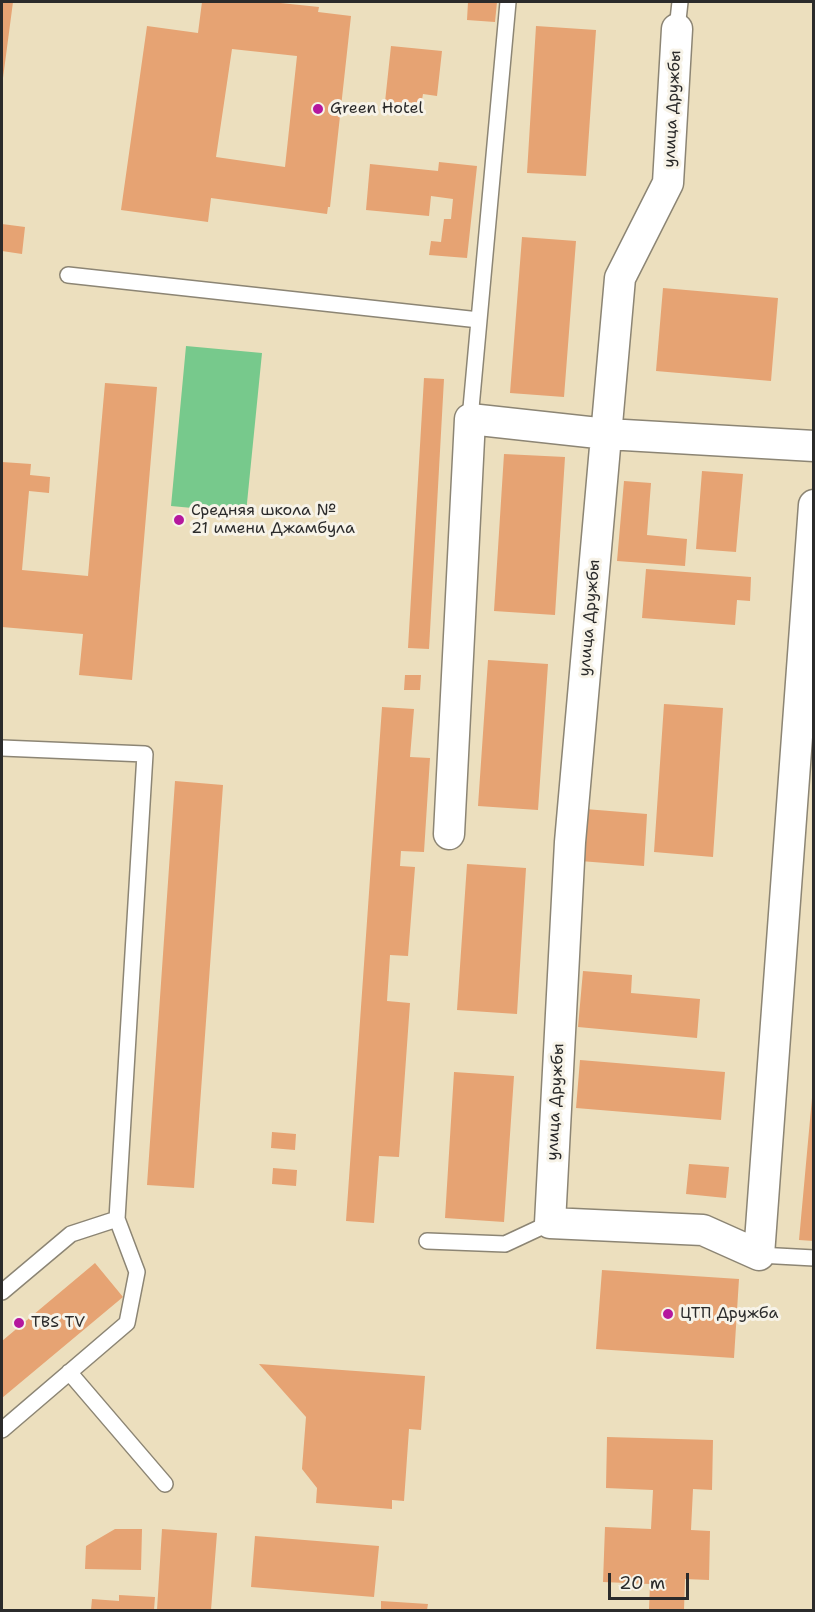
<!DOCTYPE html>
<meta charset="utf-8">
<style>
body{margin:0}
#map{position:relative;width:815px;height:1612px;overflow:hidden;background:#ecdfbe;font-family:"Shantell Sans",sans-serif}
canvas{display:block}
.frame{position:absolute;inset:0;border:3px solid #2b2b2b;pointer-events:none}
.scale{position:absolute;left:608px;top:1573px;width:81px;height:27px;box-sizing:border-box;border:3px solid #2b2b2b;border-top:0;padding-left:8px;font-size:18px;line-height:21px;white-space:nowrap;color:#2b2b2b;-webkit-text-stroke:4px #f7f3e8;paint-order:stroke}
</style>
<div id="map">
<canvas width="815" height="1612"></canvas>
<div class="frame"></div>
<div class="scale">20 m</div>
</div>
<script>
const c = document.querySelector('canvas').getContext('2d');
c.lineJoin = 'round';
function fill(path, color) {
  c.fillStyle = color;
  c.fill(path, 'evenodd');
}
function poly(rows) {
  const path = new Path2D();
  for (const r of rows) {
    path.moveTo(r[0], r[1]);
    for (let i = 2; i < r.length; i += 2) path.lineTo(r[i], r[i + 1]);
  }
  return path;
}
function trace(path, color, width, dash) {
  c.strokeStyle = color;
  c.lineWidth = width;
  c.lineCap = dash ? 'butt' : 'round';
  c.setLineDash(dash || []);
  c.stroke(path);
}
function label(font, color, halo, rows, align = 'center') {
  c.font = font + ' "Shantell Sans",sans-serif';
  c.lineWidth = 6;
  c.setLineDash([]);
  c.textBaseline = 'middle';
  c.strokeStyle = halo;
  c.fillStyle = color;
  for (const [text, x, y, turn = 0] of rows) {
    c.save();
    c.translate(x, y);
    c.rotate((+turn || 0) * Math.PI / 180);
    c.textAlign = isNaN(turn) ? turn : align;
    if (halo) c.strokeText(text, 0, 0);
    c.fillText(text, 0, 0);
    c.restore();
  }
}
const green = poly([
 [186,346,262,353,246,513,171,506]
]);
const building = poly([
 [2,2,13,2,3,78,2,78],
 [202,2,271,2,319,7,318,12,351,16,330,207,328,207,327,214,211,198,208,222,121,210,147,26,198,33],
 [232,49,297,56,285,167,216,157],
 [468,2,497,2,495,22,467,20],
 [536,26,596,30,586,176,527,173],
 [391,46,442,51,437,96,423,94,421,106,385,102],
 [439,162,477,166,467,258,429,255,431,241,441,242,444,219,451,219,453,199,431,196,429,216,366,210,370,164,438,171],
 [2,224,25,227,22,254,2,251],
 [522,237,576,241,564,397,510,393],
 [663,288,778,298,771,381,656,371],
 [424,378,444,379,429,649,408,648],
 [105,383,157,387,132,680,79,675,83,634,2,627,2,462,31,464,30,475,50,477,49,493,29,491,22,570,88,576],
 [504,454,565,457,555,615,494,611],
 [702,471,743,474,736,552,696,549],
 [624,481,651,483,647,535,687,539,685,566,617,561],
 [646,569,751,577,750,601,737,600,735,625,642,618],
 [488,660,548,664,538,810,478,806],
 [405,675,421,675,420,690,404,690],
 [664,704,723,708,713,857,654,852],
 [382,707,414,709,410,757,430,758,424,852,401,851,400,866,415,867,408,956,390,955,387,1001,410,1003,399,1157,379,1156,374,1223,346,1221],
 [175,781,223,785,194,1188,147,1185],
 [585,809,647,814,644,866,580,861],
 [467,864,526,868,517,1014,457,1010],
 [583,971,632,975,631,993,700,999,697,1038,578,1027],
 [580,1060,725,1072,721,1120,576,1108],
 [454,1072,514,1076,504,1222,445,1218],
 [812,1098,814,1098,814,1241,799,1240],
 [272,1132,296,1134,295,1150,271,1148],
 [689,1164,729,1167,726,1198,686,1194],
 [273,1168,297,1170,296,1186,272,1184],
 [95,1263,123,1297,2,1398,2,1341],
 [602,1270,739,1279,734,1358,596,1349],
 [259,1364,425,1376,421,1430,409,1429,404,1501,392,1500,392,1509,316,1503,317,1488,302,1469,306,1417],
 [607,1437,713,1440,712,1490,693,1489,691,1530,710,1531,709,1580,685,1579,684,1610,649,1610,650,1584,603,1582,605,1527,651,1529,653,1490,606,1488],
 [115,1529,142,1529,141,1570,85,1569,86,1546],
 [162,1529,217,1533,211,1610,157,1610],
 [255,1536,379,1546,374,1597,251,1587],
 [119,1595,155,1597,154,1610,91,1610,92,1599,119,1601],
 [381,1601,428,1604,427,1610,381,1610]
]);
const lane = poly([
 [677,29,680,2],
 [68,275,479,320],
 [470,419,508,2],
 [2,748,145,754,117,1219,137,1272,127,1323,2,1430],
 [427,1241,505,1244,550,1223],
 [759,1255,814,1258],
 [2,1292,71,1234,117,1219],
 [69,1372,165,1484]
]);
const street = poly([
 [677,29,668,183,620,278,570,842,550,1223,703,1230,759,1255,814,505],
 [449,834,470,419,607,434,814,446]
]);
const markers = [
 [318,109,6,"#b5179e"],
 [179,520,6,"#b5179e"],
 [668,1314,6,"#b5179e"],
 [19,1323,6,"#b5179e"]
];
const poiNames = [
 ["Green Hotel",330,109],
 ["Средняя школа №",191,511],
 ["21 имени Джамбула",191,529],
 ["ЦТП Дружба",680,1314],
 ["TBS TV",31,1323]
];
const streetNames = [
 ["улица Дружбы",673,109,-87],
 ["улица Дружбы",590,618,-85],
 ["улица Дружбы",556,1102,-87]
];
fill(green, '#77c98c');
fill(building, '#e6a373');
trace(lane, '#8c8574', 18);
trace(street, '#8c8574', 33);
trace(lane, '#fff', 15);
trace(street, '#fff', 30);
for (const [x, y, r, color] of markers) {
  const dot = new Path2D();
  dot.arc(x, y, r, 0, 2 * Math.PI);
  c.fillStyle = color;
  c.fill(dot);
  trace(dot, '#f7f3e8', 2);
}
label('16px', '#2b2b2b', '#f7f3e8', poiNames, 'left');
label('16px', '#2b2b2b', '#f7f3e8', streetNames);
</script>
